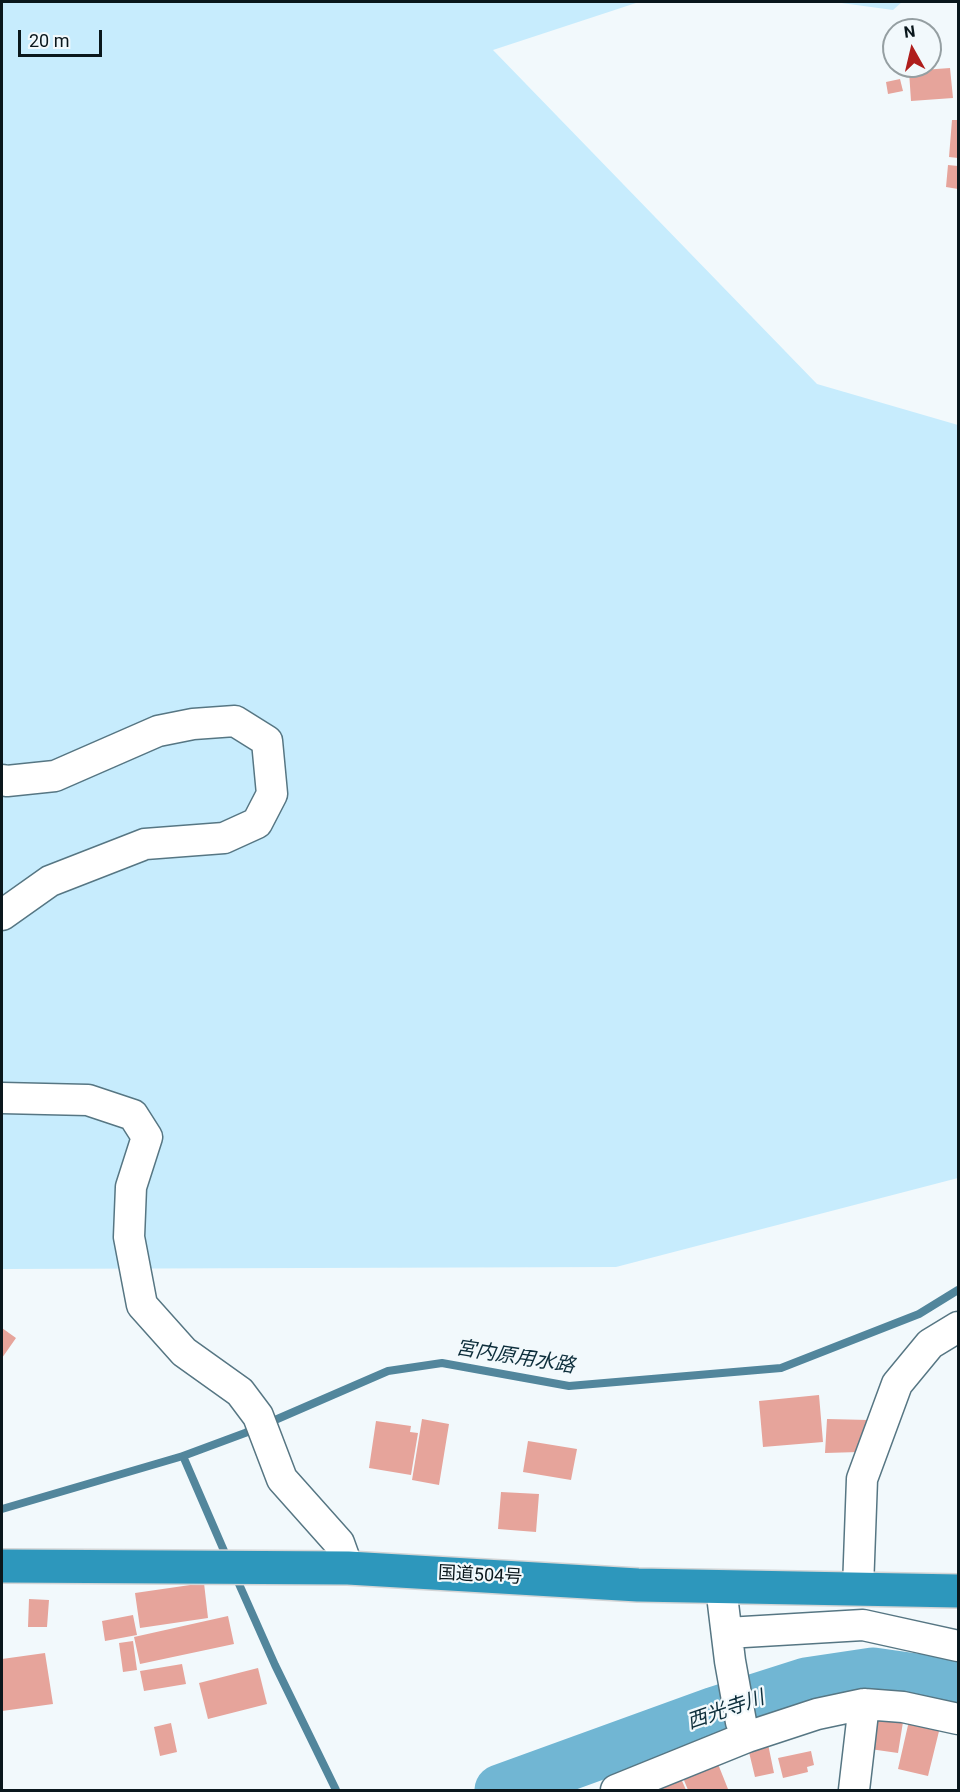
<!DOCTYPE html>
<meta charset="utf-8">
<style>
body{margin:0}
#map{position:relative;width:960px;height:1792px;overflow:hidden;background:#f2f9fc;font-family:Roboto,sans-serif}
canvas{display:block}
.frame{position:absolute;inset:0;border:3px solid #0a171c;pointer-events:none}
.north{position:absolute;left:882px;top:18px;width:60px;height:60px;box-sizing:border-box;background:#f2f9fc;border:2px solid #959fa2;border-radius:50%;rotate:352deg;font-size:16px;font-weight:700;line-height:24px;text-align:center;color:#0a171c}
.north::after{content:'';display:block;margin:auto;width:21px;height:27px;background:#af1e1c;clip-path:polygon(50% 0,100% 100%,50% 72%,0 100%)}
.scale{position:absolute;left:18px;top:30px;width:84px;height:27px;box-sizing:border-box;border:3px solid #0a171c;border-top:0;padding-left:8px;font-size:18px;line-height:21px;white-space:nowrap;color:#0a171c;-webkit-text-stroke:4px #f2f9fc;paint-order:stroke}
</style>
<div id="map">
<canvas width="960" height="1792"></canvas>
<div class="frame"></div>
<div class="north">N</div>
<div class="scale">20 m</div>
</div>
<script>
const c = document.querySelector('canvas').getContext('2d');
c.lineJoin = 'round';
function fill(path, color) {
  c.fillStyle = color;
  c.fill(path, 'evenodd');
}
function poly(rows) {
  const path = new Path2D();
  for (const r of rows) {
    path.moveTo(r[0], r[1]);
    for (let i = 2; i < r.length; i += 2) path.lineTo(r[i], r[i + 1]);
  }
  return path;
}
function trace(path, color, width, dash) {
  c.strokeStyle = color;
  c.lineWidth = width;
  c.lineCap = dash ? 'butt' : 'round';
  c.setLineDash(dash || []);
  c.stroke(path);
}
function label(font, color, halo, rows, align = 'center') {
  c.font = font + ' Roboto,"Noto Sans JP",sans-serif';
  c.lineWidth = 4.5;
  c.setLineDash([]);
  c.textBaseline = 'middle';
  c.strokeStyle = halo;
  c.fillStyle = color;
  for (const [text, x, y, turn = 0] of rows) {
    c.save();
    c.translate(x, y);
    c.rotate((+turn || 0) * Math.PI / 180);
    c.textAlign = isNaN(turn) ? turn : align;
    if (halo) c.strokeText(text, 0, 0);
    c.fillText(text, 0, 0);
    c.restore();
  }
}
const green = poly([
 [2,2,639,2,493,50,817,384,958,425,958,1178,616,1267,2,1269],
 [834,2,902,2,893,10]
]);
const stream = poly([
 [183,1456,228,1560],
 [2,1509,183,1456,245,1433,388,1371,442,1363,569,1386,781,1368,919,1314,958,1290],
 [235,1575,275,1665,336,1790]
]);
const river = poly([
 [500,1790,715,1712,806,1683,873,1673,958,1685]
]);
const building = poly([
 [950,68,953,98,911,101,909,71],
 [900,79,903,91,888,94,886,82],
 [952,120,958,120,958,158,949,157],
 [948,165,958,166,958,189,946,187],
 [2,1328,16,1338,2,1358],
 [819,1395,823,1442,763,1447,759,1401],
 [422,1419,449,1424,439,1485,412,1480],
 [827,1419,868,1420,859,1452,825,1453],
 [376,1421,411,1426,410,1432,418,1433,411,1475,369,1468],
 [528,1441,577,1449,571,1480,523,1472],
 [501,1492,539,1494,536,1532,498,1529],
 [204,1583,208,1618,140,1628,135,1593],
 [29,1599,49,1600,47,1627,28,1627],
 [133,1615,137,1635,105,1641,102,1621],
 [228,1616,234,1644,140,1664,134,1637],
 [133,1641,137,1670,123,1672,119,1643],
 [45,1653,53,1704,2,1711,2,1659],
 [182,1664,186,1684,144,1691,140,1671],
 [258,1668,267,1704,208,1719,199,1683],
 [911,1712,942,1719,928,1776,898,1769],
 [876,1717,903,1722,898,1753,870,1749],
 [171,1723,177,1752,160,1756,154,1727],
 [768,1744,774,1773,755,1777,748,1748],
 [811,1751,814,1765,807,1767,808,1772,783,1778,778,1758],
 [716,1759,728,1789,688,1790,681,1773],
 [679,1774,686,1790,639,1790]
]);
const street = poly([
 [2,780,7,781,55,776,158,731,193,724,235,721,267,741,272,794,257,823,224,838,145,844,50,881,2,915],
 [2,1098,88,1100,133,1115,147,1137,131,1187,129,1237,142,1305,184,1352,240,1392,258,1416,282,1479,339,1543,348,1568],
 [721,1587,730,1661,741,1722,747,1737],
 [858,1588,862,1479,897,1384,930,1344,958,1327],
 [727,1633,863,1625,958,1646],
 [616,1790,747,1737,817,1714,864,1704,903,1707,958,1719],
 [854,1790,864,1704]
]);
const highway = poly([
 [2,1566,348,1568,638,1585,958,1591]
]);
const streetNames = [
 ["国道504号",480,1576,3]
];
const waterNames = [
 ["宮内原用水路",515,1358,9],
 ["西光寺川",726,1711,-19]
];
fill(green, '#c7ecfd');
trace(stream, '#52869c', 8);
trace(river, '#71b6d3', 51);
fill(building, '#e6a49b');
trace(street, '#567683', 33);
trace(highway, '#d3d5d6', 36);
trace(street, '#fff', 30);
trace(highway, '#2d97bc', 33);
label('18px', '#0a171c', '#f2f9fc', streetNames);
label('italic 20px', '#0d2e3b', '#f2f9fc', waterNames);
</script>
